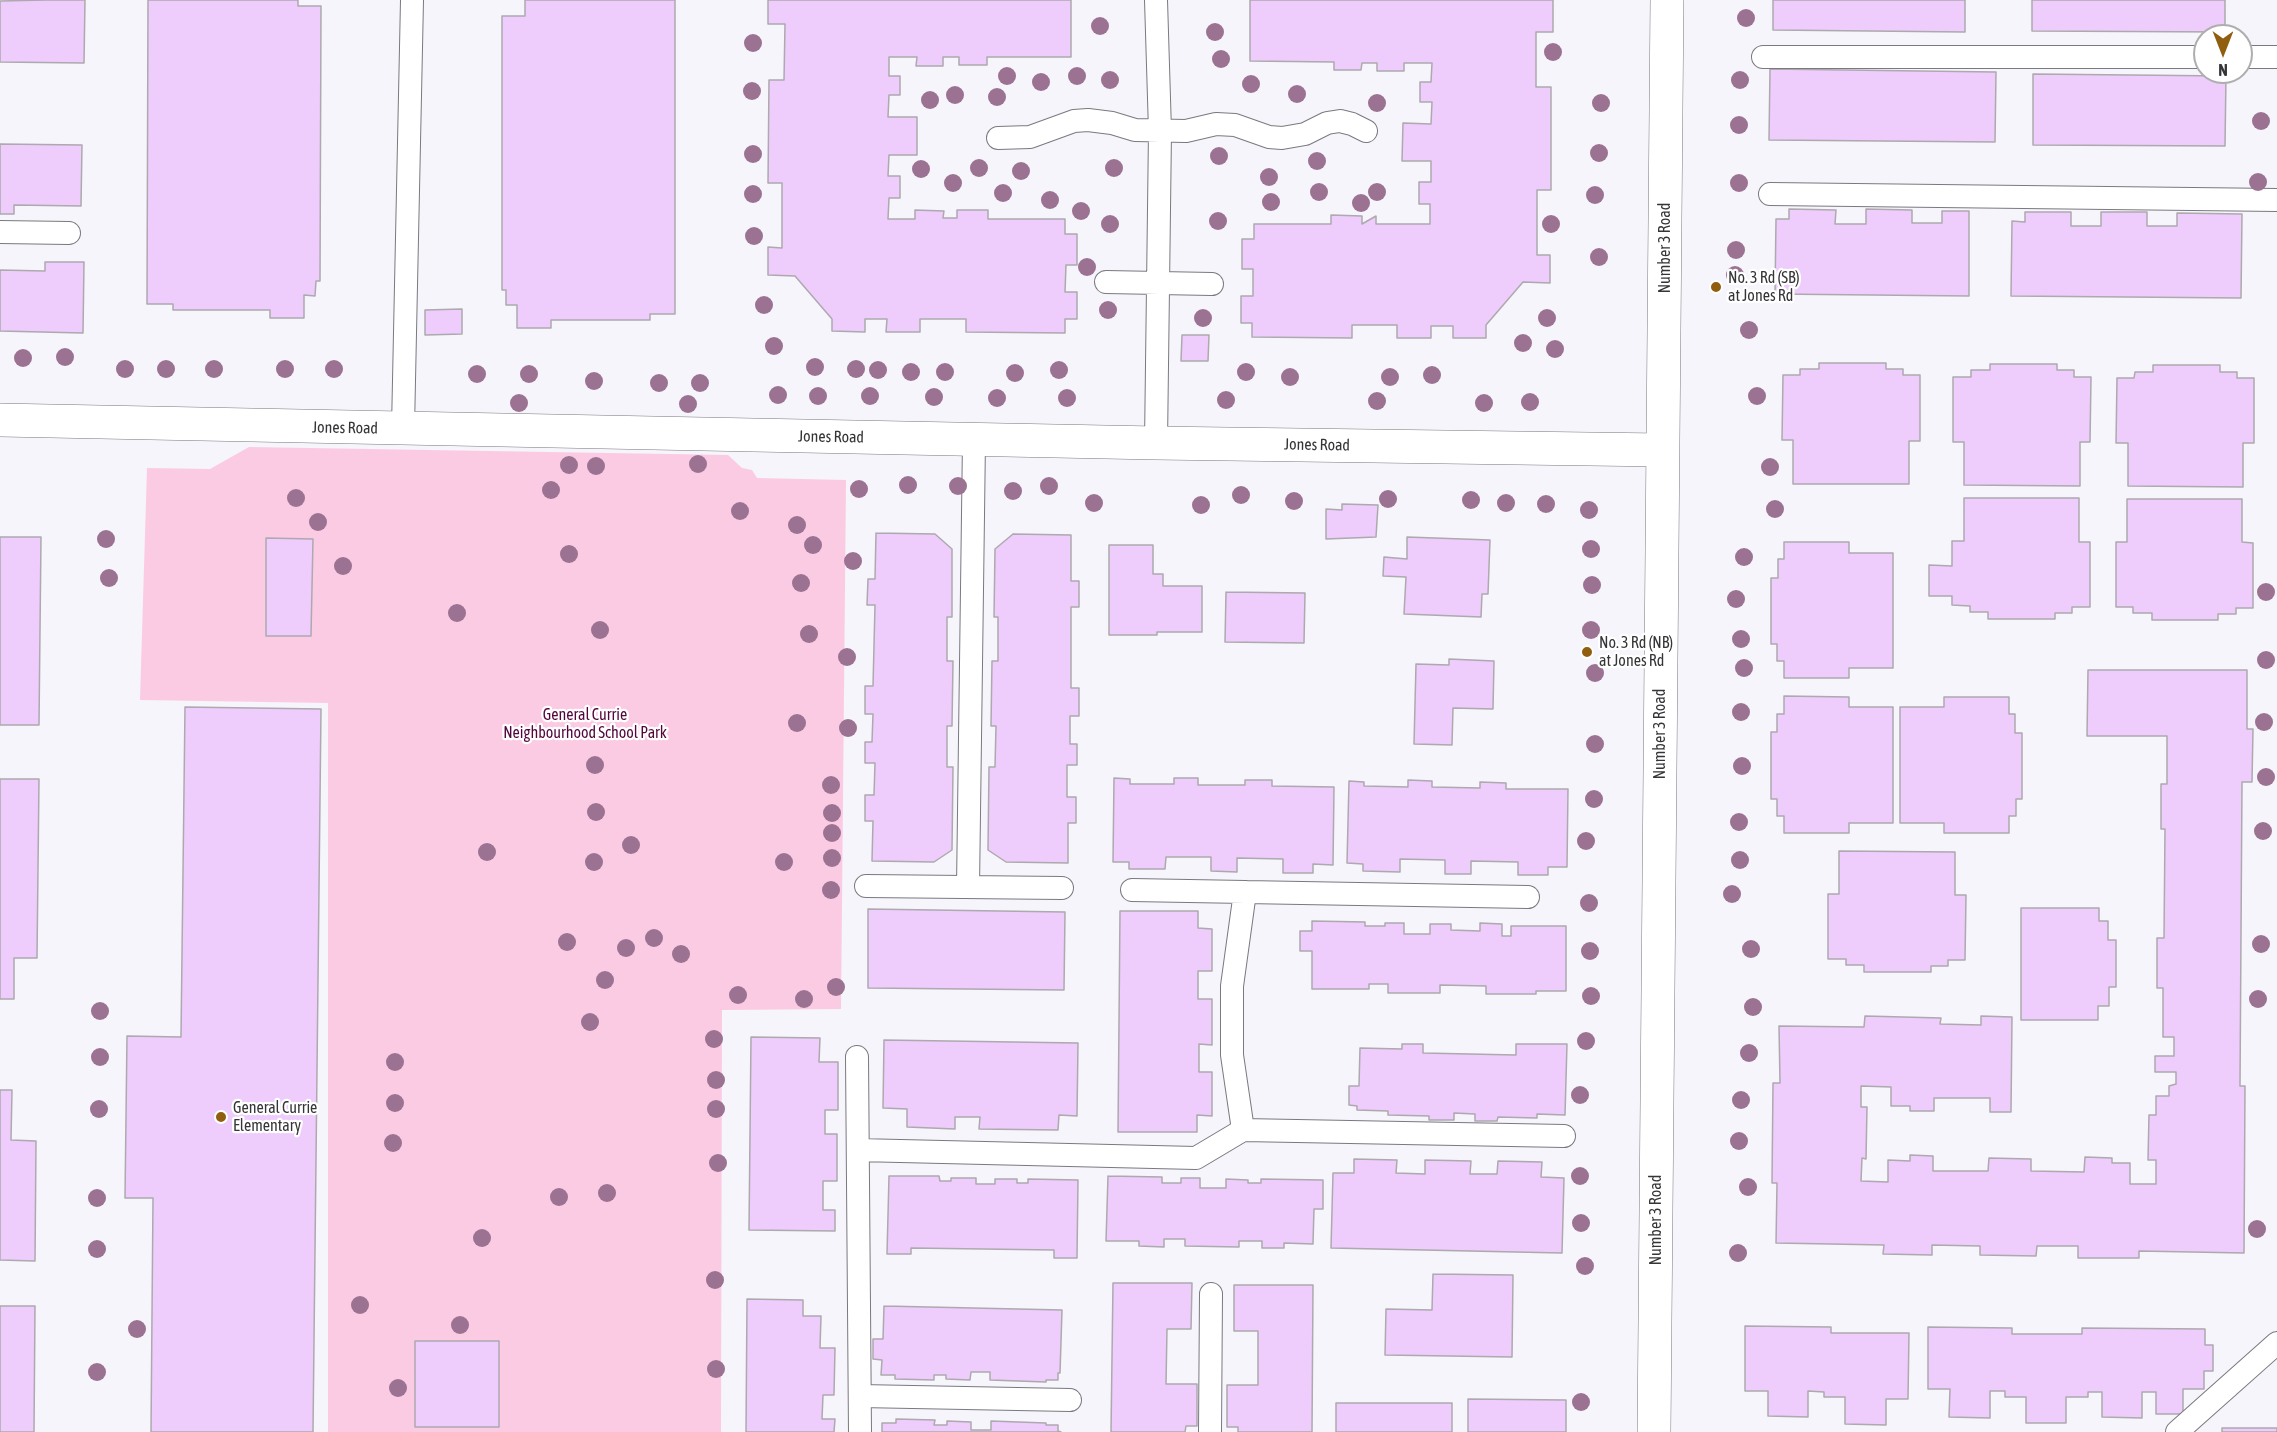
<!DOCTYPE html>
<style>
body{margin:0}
#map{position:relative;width:2277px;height:1432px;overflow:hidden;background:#f5f5fb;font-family:"Asap Condensed",sans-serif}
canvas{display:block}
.north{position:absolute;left:2193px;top:24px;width:60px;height:60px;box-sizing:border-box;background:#fff;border:2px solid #aeaeaf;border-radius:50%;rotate:180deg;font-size:16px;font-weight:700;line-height:24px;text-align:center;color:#353538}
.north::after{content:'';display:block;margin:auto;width:21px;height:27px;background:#915d0e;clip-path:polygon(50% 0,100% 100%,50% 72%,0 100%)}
</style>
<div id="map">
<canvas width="2277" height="1432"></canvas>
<div class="north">N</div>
</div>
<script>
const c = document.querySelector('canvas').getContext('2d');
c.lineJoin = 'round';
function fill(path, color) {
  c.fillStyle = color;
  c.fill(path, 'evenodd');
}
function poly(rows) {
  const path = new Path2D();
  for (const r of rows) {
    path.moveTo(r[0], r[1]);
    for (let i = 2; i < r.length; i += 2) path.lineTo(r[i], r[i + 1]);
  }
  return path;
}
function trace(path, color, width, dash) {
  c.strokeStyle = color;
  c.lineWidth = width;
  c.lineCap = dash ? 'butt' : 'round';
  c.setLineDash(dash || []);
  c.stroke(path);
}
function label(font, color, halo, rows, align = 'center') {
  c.font = font + ' "Asap Condensed",sans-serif';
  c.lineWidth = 4.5;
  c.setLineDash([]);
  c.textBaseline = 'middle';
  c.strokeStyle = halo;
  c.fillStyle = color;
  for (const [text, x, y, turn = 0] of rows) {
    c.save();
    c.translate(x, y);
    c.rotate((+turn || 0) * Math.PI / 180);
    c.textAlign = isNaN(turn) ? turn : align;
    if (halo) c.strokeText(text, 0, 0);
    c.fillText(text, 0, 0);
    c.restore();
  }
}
const green = poly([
 [249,447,728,455,742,468,752,470,757,478,846,480,841,1009,722,1010,721,1432,328,1432,328,703,140,700,147,468,210,469]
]);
const building = poly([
 [46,0,85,0,84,63,0,62,0,1,46,0],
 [148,0,298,0,298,6,321,6,320,281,316,281,315,296,304,295,304,318,270,318,270,310,173,310,173,304,147,304,148,0],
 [525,0,675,0,675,314,650,314,650,320,551,320,551,328,517,328,517,305,506,305,506,290,502,290,502,16,525,16,525,0],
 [768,0,1071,0,1071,57,987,57,987,65,959,65,959,57,943,57,943,66,916,66,917,57,889,57,889,76,900,76,900,95,889,95,888,117,917,117,917,155,889,155,888,176,900,176,900,198,889,198,888,219,915,219,915,210,944,211,943,218,957,218,957,210,988,210,988,219,1065,219,1065,234,1077,234,1077,265,1066,265,1065,292,1077,292,1077,319,1065,319,1065,333,966,332,966,319,920,319,920,332,886,332,887,319,865,319,865,332,832,331,832,319,795,276,768,275,768,247,782,248,782,183,768,183,769,80,784,80,785,24,768,24,768,0],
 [1250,0,1553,0,1553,32,1536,32,1536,87,1551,87,1551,190,1537,190,1537,255,1550,255,1550,283,1523,282,1486,325,1486,338,1453,338,1453,326,1431,326,1431,338,1397,338,1397,325,1352,325,1352,338,1252,337,1252,323,1241,323,1241,296,1253,296,1253,269,1242,269,1242,239,1254,239,1254,224,1331,224,1331,215,1362,216,1362,224,1376,216,1376,224,1430,224,1430,204,1419,204,1419,182,1431,182,1431,161,1402,161,1403,123,1431,124,1432,102,1420,102,1420,82,1431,82,1432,63,1404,63,1404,71,1377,71,1377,63,1362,63,1361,70,1334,70,1334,62,1250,61,1250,0],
 [1773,0,1965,0,1965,32,1773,30,1773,0],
 [2032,0,2225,0,2225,32,2032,31,2032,0],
 [1770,69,1996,72,1995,142,1769,140,1770,69],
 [2033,74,2226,76,2225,146,2033,145,2033,74],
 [0,144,82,145,81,206,14,205,14,214,0,214,0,144],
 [1789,209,1836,210,1835,224,1866,224,1866,209,1912,210,1912,223,1942,223,1942,211,1969,211,1969,296,1775,294,1776,219,1789,219,1789,209],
 [2025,212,2071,212,2071,226,2101,226,2101,212,2147,212,2147,226,2177,226,2177,213,2242,214,2241,298,2011,296,2012,221,2025,222,2025,212],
 [45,262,84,262,83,333,0,331,0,270,45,271,45,262],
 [462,309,462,334,425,335,425,310,462,309],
 [1182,335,1209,335,1208,361,1181,361,1182,335],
 [1819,363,1886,363,1886,369,1903,369,1903,375,1920,375,1920,441,1909,441,1909,484,1793,484,1793,440,1782,440,1783,375,1800,375,1800,369,1819,369,1819,363],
 [1990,364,2057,364,2057,370,2074,370,2074,377,2091,377,2090,442,2080,442,2080,486,1964,485,1964,442,1953,442,1953,377,1971,377,1971,370,1990,370,1990,364],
 [2153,365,2220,365,2220,372,2237,372,2237,378,2254,378,2254,443,2243,443,2243,487,2128,486,2128,443,2116,443,2117,378,2134,378,2135,372,2153,372,2153,365],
 [1964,498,2079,498,2079,542,2090,542,2090,607,2072,607,2072,613,2055,613,2055,619,1988,619,1988,612,1970,612,1970,606,1952,605,1952,596,1929,596,1929,565,1952,566,1952,541,1964,541,1964,498],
 [2127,499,2242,499,2242,542,2253,543,2253,608,2236,608,2236,614,2218,614,2218,620,2152,620,2152,613,2133,613,2133,607,2116,607,2116,542,2127,542,2127,499],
 [1342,504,1378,505,1376,537,1326,539,1326,509,1342,510,1342,504],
 [876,533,935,534,952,549,952,617,947,617,947,661,953,661,952,726,947,726,947,767,953,767,952,850,934,862,872,861,873,821,865,821,865,795,874,795,875,763,865,763,865,742,872,742,873,714,865,714,865,686,873,686,875,605,867,605,868,579,875,579,876,533],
 [1013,534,1071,535,1071,581,1079,581,1079,607,1071,607,1071,688,1079,688,1079,716,1070,716,1070,744,1077,744,1077,765,1067,765,1067,797,1076,797,1076,823,1068,823,1068,863,1006,862,988,850,989,767,995,767,996,726,991,726,992,661,998,661,998,617,994,617,995,549,1013,534],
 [0,537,41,537,39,725,0,725,0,537],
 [1407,537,1490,540,1488,594,1482,594,1481,617,1404,614,1406,577,1383,576,1384,557,1407,559,1407,537],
 [266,538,313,539,311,636,266,636,266,538],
 [1784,542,1849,542,1849,553,1893,553,1893,668,1849,668,1849,678,1784,678,1784,661,1777,661,1777,644,1771,644,1771,578,1778,578,1778,559,1784,559,1784,542],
 [1109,545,1153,545,1153,574,1163,574,1163,586,1202,586,1202,632,1157,632,1157,635,1109,635,1109,545],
 [1226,592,1305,593,1304,643,1225,642,1226,592],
 [1449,659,1494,661,1493,709,1453,708,1452,745,1414,744,1416,664,1449,665,1449,659],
 [2088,670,2247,670,2247,729,2253,729,2252,782,2242,782,2240,1086,2245,1086,2244,1253,2139,1251,2139,1258,2078,1258,2078,1246,2037,1246,2036,1256,1980,1255,1980,1246,1932,1245,1932,1255,1883,1254,1884,1245,1776,1243,1777,1183,1772,1183,1773,1083,1780,1083,1779,1026,1864,1027,1865,1016,1941,1018,1940,1024,1981,1025,1981,1016,2012,1017,2011,1112,1990,1112,1990,1098,1934,1098,1934,1111,1910,1111,1910,1106,1891,1106,1891,1087,1861,1086,1861,1107,1867,1107,1866,1159,1862,1158,1861,1181,1888,1182,1888,1160,1910,1161,1910,1155,1933,1156,1933,1171,1988,1171,1989,1158,2031,1159,2031,1171,2084,1172,2085,1157,2112,1158,2112,1163,2130,1163,2130,1184,2156,1184,2156,1160,2148,1160,2149,1115,2156,1115,2156,1096,2169,1096,2169,1086,2176,1084,2176,1072,2155,1072,2155,1056,2174,1056,2174,1037,2163,1037,2163,988,2157,988,2157,938,2164,938,2165,829,2161,829,2161,784,2167,784,2167,736,2087,736,2088,670],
 [1784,696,1849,697,1849,707,1893,707,1893,823,1849,823,1849,833,1784,833,1784,816,1777,816,1777,799,1771,799,1771,732,1777,732,1777,714,1784,714,1784,696],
 [1944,697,2009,697,2009,714,2015,714,2015,733,2022,733,2022,799,2016,799,2016,816,2009,816,2009,833,1944,833,1944,823,1900,823,1900,707,1944,707,1944,697],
 [185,707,321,709,313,1432,151,1432,153,1198,125,1198,127,1036,181,1037,185,707],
 [1114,778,1130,779,1130,784,1174,784,1174,778,1198,778,1198,785,1245,785,1245,780,1272,780,1272,786,1334,787,1333,865,1313,864,1313,873,1283,873,1283,859,1237,858,1237,872,1211,871,1211,857,1166,857,1165,869,1129,869,1129,862,1113,862,1114,778],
 [0,779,39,779,37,958,14,958,14,999,0,999,0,779],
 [1408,780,1432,781,1432,787,1480,788,1480,782,1506,783,1506,789,1568,789,1567,867,1548,867,1548,875,1518,875,1518,862,1471,861,1471,874,1445,874,1445,860,1400,859,1400,872,1363,871,1363,864,1347,863,1349,781,1364,782,1364,786,1408,787,1408,780],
 [1839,851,1955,852,1955,895,1966,895,1965,960,1948,960,1948,966,1931,966,1931,972,1864,972,1864,965,1846,965,1846,959,1828,959,1828,894,1839,894,1839,851],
 [2021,908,2099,908,2099,921,2108,921,2108,940,2116,940,2116,987,2109,987,2109,1006,2098,1006,2098,1020,2021,1020,2021,908],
 [868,909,1065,912,1064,990,868,988,868,909],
 [1120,911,1198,911,1198,928,1212,929,1212,971,1198,971,1198,999,1212,999,1212,1045,1199,1044,1199,1072,1212,1072,1212,1116,1197,1115,1197,1132,1118,1132,1120,911],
 [1312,921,1365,922,1365,926,1385,926,1385,923,1404,923,1404,934,1430,934,1430,924,1451,924,1451,930,1480,931,1480,923,1502,924,1502,936,1511,936,1511,926,1566,926,1566,991,1536,991,1536,994,1486,994,1486,986,1440,985,1440,993,1388,993,1388,984,1369,984,1369,989,1312,989,1312,951,1300,951,1300,931,1312,931,1312,921],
 [751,1037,820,1038,819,1062,838,1062,838,1110,825,1110,825,1134,837,1134,837,1181,823,1181,823,1210,835,1210,835,1231,749,1230,751,1037],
 [884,1040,1078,1043,1077,1116,1059,1115,1058,1130,979,1129,980,1117,955,1117,955,1129,907,1127,907,1109,883,1108,884,1040],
 [1402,1044,1423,1044,1423,1053,1516,1055,1516,1044,1567,1044,1565,1115,1537,1114,1537,1118,1498,1117,1497,1121,1475,1121,1475,1114,1454,1113,1454,1120,1429,1120,1429,1116,1388,1115,1388,1111,1357,1110,1357,1106,1349,1105,1349,1086,1359,1086,1360,1048,1402,1049,1402,1044],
 [0,1090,12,1090,11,1140,36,1141,35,1261,0,1260,0,1090],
 [1354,1159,1397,1160,1396,1173,1425,1174,1425,1160,1471,1161,1470,1174,1497,1174,1498,1161,1542,1162,1541,1177,1564,1178,1562,1253,1331,1248,1333,1173,1354,1173,1354,1159],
 [889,1176,939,1176,940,1181,951,1181,951,1178,976,1178,976,1184,995,1184,995,1179,1017,1179,1017,1183,1028,1183,1028,1179,1078,1180,1077,1258,1054,1258,1054,1250,911,1248,911,1254,887,1254,889,1176],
 [1108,1176,1162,1177,1162,1183,1181,1183,1181,1178,1200,1178,1200,1188,1226,1188,1226,1179,1248,1180,1248,1183,1261,1183,1261,1179,1323,1180,1323,1209,1314,1209,1313,1244,1284,1243,1284,1248,1262,1248,1262,1241,1239,1241,1239,1247,1185,1246,1185,1239,1164,1239,1164,1247,1139,1246,1139,1241,1106,1241,1108,1176],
 [1433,1274,1513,1275,1512,1357,1385,1355,1386,1309,1432,1310,1433,1274],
 [1113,1283,1192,1283,1191,1329,1167,1329,1166,1384,1197,1384,1197,1426,1186,1426,1185,1432,1111,1432,1113,1283],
 [1234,1285,1313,1285,1312,1432,1238,1432,1238,1427,1227,1427,1227,1385,1258,1385,1258,1331,1234,1331,1234,1285],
 [747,1299,803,1300,803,1316,821,1316,820,1348,835,1348,834,1395,823,1395,822,1419,835,1419,834,1432,746,1432,747,1299],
 [0,1306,35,1306,34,1432,0,1432,0,1306],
 [884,1306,1062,1310,1060,1373,1058,1373,1058,1380,1046,1380,1046,1382,990,1380,990,1372,971,1372,970,1380,946,1379,946,1375,934,1375,934,1380,895,1379,895,1375,881,1375,882,1360,873,1359,873,1339,883,1339,884,1306],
 [1745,1326,1831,1327,1831,1333,1909,1333,1908,1399,1886,1399,1886,1425,1845,1424,1845,1397,1824,1397,1824,1392,1808,1391,1808,1417,1768,1416,1768,1391,1745,1391,1745,1326],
 [1928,1327,2012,1328,2012,1334,2082,1334,2082,1328,2205,1329,2205,1345,2213,1345,2213,1371,2204,1371,2204,1389,2183,1389,2183,1414,2156,1414,2156,1392,2142,1392,2142,1418,2102,1417,2102,1392,2088,1392,2088,1397,2066,1397,2066,1423,2026,1423,2026,1397,2005,1397,2005,1391,1990,1391,1990,1418,1949,1417,1950,1389,1928,1389,1928,1327],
 [415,1341,499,1341,499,1427,415,1427,415,1341],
 [1468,1399,1566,1400,1566,1432,1468,1432,1468,1399],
 [1336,1403,1452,1403,1452,1432,1336,1432,1336,1403],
 [896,1419,935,1420,934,1425,947,1425,947,1421,971,1422,971,1430,991,1430,991,1421,1046,1423,1046,1425,1058,1425,1058,1431,1061,1432,882,1432,882,1423,896,1423,896,1419],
 [2222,1428,2277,1428,2277,1432,2222,1432,2222,1428]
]);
const lane = poly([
 [1156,0,1160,131,1156,443],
 [1763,57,2205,57],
 [2241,57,2277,57],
 [998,138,1030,137,1074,121,1088,120,1112,123,1135,130,1186,131,1216,124,1235,125,1269,137,1282,138,1305,134,1327,123,1340,121,1352,124,1366,131],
 [1770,194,2277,200],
 [0,232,69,233],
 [1106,282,1212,284],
 [403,428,412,0],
 [866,886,1062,888],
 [968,887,974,440],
 [1132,890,1528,897],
 [857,1057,860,1432],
 [1243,1130,1232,1055,1232,986,1245,892],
 [858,1150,1196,1158,1243,1130,1564,1136],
 [860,1396,1070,1400],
 [1210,1432,1211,1294],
 [2177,1432,2277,1343]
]);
const street = poly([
 [0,420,1156,443,1662,450]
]);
const secondary = poly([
 [1654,1432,1667,0]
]);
const trees = [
 [1746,18],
 [1100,26],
 [1215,32],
 [753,43],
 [1553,52],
 [1221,59],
 [1007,76],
 [1077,76],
 [1110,80],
 [1740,80],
 [1041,82],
 [1251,84],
 [752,91],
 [1297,94],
 [955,95],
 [997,97],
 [930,100],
 [1377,103],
 [1601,103],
 [2261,121],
 [1739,125],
 [1599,153],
 [753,154],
 [1219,156],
 [1317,161],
 [979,168],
 [1114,168],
 [921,169],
 [1021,171],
 [1269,177],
 [2258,182],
 [953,183],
 [1739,183],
 [1319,192],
 [1377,192],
 [1003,193],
 [753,194],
 [1595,195],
 [1050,200],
 [1271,202],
 [1361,203],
 [1081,211],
 [1218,221],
 [1110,224],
 [1551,224],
 [754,236],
 [1736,250],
 [1599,257],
 [1087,267],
 [1735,275],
 [764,305],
 [1108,310],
 [1203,318],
 [1547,318],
 [1749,330],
 [1523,343],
 [774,346],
 [1555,349],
 [65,357],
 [23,358],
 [815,367],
 [125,369],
 [166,369],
 [214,369],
 [285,369],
 [334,369],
 [856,369],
 [878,370],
 [1059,370],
 [911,372],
 [945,372],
 [1246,372],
 [1015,373],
 [477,374],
 [529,374],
 [1432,375],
 [1290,377],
 [1390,377],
 [594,381],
 [659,383],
 [700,383],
 [778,395],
 [818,396],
 [870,396],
 [1757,396],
 [934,397],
 [997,398],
 [1067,398],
 [1226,400],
 [1377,401],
 [1530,402],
 [519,403],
 [1484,403],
 [688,404],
 [698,464],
 [569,465],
 [596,466],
 [1770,467],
 [908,485],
 [958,486],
 [1049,486],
 [859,489],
 [551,490],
 [1013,491],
 [1241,495],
 [296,498],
 [1388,499],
 [1471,500],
 [1294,501],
 [1094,503],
 [1506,503],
 [1546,504],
 [1201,505],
 [1775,509],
 [1589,510],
 [740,511],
 [318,522],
 [797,525],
 [106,539],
 [813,545],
 [1591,549],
 [569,554],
 [1744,557],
 [853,561],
 [343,566],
 [109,578],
 [801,583],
 [1592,585],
 [2266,592],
 [1736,599],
 [457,613],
 [600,630],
 [1591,630],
 [809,634],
 [1741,639],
 [847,657],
 [2266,660],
 [1744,668],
 [1595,673],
 [1741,712],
 [2264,722],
 [797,723],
 [848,728],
 [1595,744],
 [595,765],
 [1742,766],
 [2266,777],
 [831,785],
 [1594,799],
 [596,812],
 [832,813],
 [1739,822],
 [2263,831],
 [832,833],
 [1586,841],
 [631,845],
 [487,852],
 [832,858],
 [1740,860],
 [594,862],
 [784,862],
 [831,890],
 [1732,894],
 [1589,903],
 [654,938],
 [567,942],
 [2261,944],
 [626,948],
 [1751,949],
 [1590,951],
 [681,954],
 [605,980],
 [836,987],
 [738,995],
 [1591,996],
 [804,999],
 [2258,999],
 [1753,1007],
 [100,1011],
 [590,1022],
 [714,1039],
 [1586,1041],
 [1749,1053],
 [100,1057],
 [395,1062],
 [716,1080],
 [1580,1095],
 [1741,1100],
 [395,1103],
 [99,1109],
 [716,1109],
 [1739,1141],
 [393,1143],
 [718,1163],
 [1580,1176],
 [1748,1187],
 [607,1193],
 [559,1197],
 [97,1198],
 [1581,1223],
 [2257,1229],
 [482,1238],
 [97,1249],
 [1738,1253],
 [1585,1266],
 [715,1280],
 [360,1305],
 [460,1325],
 [137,1329],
 [716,1369],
 [97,1372],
 [398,1388],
 [1581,1402]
];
const markers = [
 [1716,287,6,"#915d0e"],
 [1587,652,6,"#915d0e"],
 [221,1117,6,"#915d0e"]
];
const streetNames = [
 ["Number 3 Road",1665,248,-90],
 ["Jones Road",345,428,1],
 ["Jones Road",831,437,1],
 ["Jones Road",1317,445,1],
 ["Number 3 Road",1660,734,-90],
 ["Number 3 Road",1656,1220,-90]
];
const poiNames = [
 ["No. 3 Rd (SB)",1728,278],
 ["at Jones Rd",1728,296],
 ["No. 3 Rd (NB)",1599,643],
 ["at Jones Rd",1599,661],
 ["General Currie",233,1108],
 ["Elementary",233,1126]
];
const parkNames = [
 ["General Currie",585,715],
 ["Neighbourhood School Park",585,733]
];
fill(green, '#fbcbe4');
fill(building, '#eeccfb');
trace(building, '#ada9ae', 1.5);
trace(lane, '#79797f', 24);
trace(street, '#79797f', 34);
trace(secondary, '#79797f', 34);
trace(lane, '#fff', 22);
trace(street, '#fff', 33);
trace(secondary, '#fff', 33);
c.fillStyle = '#9c7292';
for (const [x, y] of trees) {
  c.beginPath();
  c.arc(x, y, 9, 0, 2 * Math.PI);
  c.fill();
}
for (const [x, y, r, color] of markers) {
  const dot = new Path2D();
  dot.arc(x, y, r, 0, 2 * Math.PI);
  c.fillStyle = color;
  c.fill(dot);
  trace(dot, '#fff', 2);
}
label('16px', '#353538', '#fff', streetNames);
label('16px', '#353538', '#fff', poiNames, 'left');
label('16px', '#54063c', '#fff', parkNames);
</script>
